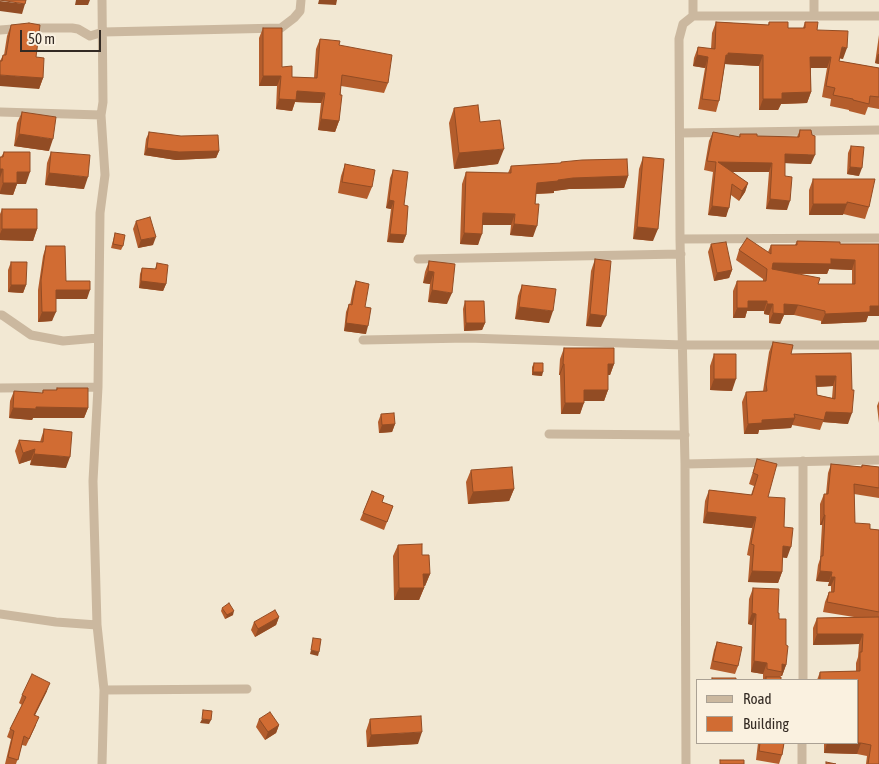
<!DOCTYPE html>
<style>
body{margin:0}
#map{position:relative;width:879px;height:764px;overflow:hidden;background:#f2e8d3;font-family:"Asap Condensed",sans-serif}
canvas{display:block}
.legend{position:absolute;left:696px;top:679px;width:162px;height:65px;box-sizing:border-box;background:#faf1e0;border:1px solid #aaa194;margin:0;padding:6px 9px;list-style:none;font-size:15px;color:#332a23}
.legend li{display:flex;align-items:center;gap:10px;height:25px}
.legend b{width:25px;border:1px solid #aaa194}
.scale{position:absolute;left:20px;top:30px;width:81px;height:22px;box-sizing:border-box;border:2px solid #332a23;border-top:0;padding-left:6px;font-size:15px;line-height:18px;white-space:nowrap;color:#332a23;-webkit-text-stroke:4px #faf1e0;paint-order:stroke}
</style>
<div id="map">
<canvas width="879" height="764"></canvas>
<ul class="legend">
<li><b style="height:6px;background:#cbb89f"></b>Road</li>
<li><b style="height:14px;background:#d16c33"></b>Building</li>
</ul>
<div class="scale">50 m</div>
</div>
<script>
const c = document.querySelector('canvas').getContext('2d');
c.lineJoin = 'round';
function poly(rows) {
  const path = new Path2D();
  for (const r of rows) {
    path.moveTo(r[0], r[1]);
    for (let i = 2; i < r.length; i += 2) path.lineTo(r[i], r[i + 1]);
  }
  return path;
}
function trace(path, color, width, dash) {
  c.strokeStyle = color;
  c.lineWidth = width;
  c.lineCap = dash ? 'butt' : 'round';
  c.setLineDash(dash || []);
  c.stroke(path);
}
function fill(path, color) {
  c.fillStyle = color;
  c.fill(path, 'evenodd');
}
const minor = poly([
 [814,0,814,16],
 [693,16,879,16],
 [0,30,26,28,72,28,78,29,90,36,103,32,281,28,294,18,300,11,301,0],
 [0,112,101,115],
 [680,133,879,130],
 [680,239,879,238],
 [418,259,681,254],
 [0,315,2,315,31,335,63,341,98,338],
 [363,340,468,338,683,345,879,345],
 [0,388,98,387],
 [549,434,685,435],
 [803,461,803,680],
 [685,464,879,460],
 [0,614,56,622,97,625],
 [104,690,247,689],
 [102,764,104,690,97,625,93,481,98,387,100,213,105,175,101,115,103,102,102,0],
 [686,764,685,464,680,239,679,39,683,24,693,16,693,0],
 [802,764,802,743]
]);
const wall = poly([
 [716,22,768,25,769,22,788,28,803,28,805,22,817,30,843,59,840,58,839,61,879,68,879,109,868,107,865,115,849,111,849,110,830,106,831,99,822,97,827,68,811,68,811,92,807,103,781,104,778,110,759,110,759,66,725,64,719,101,716,112,698,109,705,68,693,66,694,58,698,47,711,49,712,33],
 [11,25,36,57,43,78,39,89,0,61,3,55,4,55,7,36],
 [263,28,282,67,292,77,314,78,316,49,320,39,339,45,388,83,384,93,341,86,339,121,335,132,318,130,321,103,295,102,292,111,276,109,277,86,259,86,259,38],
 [879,35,879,64,875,63],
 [454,108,480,122,498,164,454,169,449,123],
 [22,112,49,151,14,146,17,123],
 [800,130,811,164,785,163,785,176,787,210,766,209,769,172,732,172,748,183,745,192,739,201,731,195,726,217,708,215,713,172,704,170,709,141,713,132,739,137,740,134,757,136,797,137],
 [149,132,219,151,216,158,176,160,144,155,146,139],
 [851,146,859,176,847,174,848,153],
 [4,152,26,184,17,184,13,195,0,194,0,157,1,157],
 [51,152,84,189,45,185,47,163],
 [643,157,653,241,633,239,639,169],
 [345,164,372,187,367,199,338,193,341,176],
 [511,166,628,176,624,188,569,189,554,191,554,193,536,194,533,237,510,235,511,225,482,225,478,245,460,244,462,184,466,172,508,173],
 [393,170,404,205,406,235,403,243,387,242,391,209,386,208,390,178],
 [813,179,869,207,865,219,843,214,843,215,809,215,809,190],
 [2,209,37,229,33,241,0,240,0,214],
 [136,221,153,245,138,248,133,229],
 [115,233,123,246,121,250,111,248],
 [797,241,840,244,879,244,879,316,868,316,866,322,821,324,821,321,794,315,784,315,780,324,769,323,769,315,764,314,764,311,747,311,745,318,733,318,733,291,737,281,763,281,763,279,736,260,739,250,768,252,771,245,795,245],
 [829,269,852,270,852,284,818,284,796,274,827,274],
 [711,244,732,270,729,278,714,281,708,252],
 [46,246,66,281,87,299,56,299,52,321,38,322,38,290,43,256],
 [595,259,601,327,586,326,591,271],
 [429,261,447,304,428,302,430,284,423,283,425,272],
 [11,262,26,285,23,293,8,292,8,270],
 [157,263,166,284,163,291,139,288,140,274,142,268,155,269],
 [356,281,365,307,366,334,344,331,346,312,349,304,350,305,353,289],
 [522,285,549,323,515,319,518,296],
 [465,301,485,323,482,330,464,331,463,309],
 [773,342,791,354,851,353,848,424,823,422,820,430,792,425,791,428,759,430,758,434,744,434,742,402,746,392,763,391,769,352],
 [833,386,832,398,817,395,817,387],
 [564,348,614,364,610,375,608,375,608,390,604,401,584,401,580,414,561,414,560,375,559,375,560,359],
 [714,354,732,391,710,390,710,366],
 [534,363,542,376,532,375,532,367],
 [57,388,88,408,84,418,33,418,32,420,9,418,10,401,14,391,42,393,43,390,56,390],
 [879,401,879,423,877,406],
 [381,414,395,424,392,432,379,433,378,422],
 [44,429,66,468,30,465,31,460,19,464,15,451,19,440,40,442],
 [757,459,768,497,784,527,787,558,782,557,782,572,778,583,748,582,750,556,747,555,752,528,703,523,705,501,709,490,751,495,754,486,749,484],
 [831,464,861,467,862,465,879,467,879,498,854,494,855,523,870,529,879,530,879,764,866,764,867,756,857,754,824,753,824,743,858,743,858,680,817,680,820,672,856,671,856,663,858,657,859,644,813,645,813,628,817,618,854,617,823,612,825,602,829,592,831,592,831,586,828,586,829,582,816,581,818,565,820,559,822,525,820,525,820,504,824,494,826,494,828,473],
 [471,470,514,489,509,501,468,504,466,482],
 [372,491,382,502,393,506,384,530,360,520],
 [398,545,422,555,430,574,425,586,424,586,424,588,419,600,394,600,393,556],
 [753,588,778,613,779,619,786,665,782,676,781,676,780,677,781,680,763,680,763,674,751,672,752,625,748,624,749,599],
 [222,608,233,615,225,619,221,611],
 [279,617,276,625,255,637,251,630,254,622],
 [717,642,738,666,735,674,710,669,714,650],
 [47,691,35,715,36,725,26,746,22,745,16,764,5,764,11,739,7,737,10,729,22,705,19,703,22,695],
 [259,719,279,725,276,733,265,740,256,727],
 [370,719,418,744,367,747,366,731],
 [758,743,784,743,782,755,779,764,756,760]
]);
const shadedWall = poly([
 [76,0,90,0,88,5,75,5],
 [319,0,337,0,336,5,318,4],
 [0,1,25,4,22,14,0,11],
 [842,47,847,48,843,59,838,58],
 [728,53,763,55,759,66,724,64,726,55],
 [878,54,879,54,879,64,875,63],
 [697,55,708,57,705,68,693,66],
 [810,57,831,57,827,68,807,68],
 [0,75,43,78,39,89,0,86],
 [263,76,281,76,277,86,259,86],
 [297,91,325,93,321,103,295,102,292,111,276,109,279,99],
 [811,92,807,103,781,104,778,110,759,110,763,99,782,93],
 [321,119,339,121,335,132,318,130],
 [19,134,53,139,49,151,14,146],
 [147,148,219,151,216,158,176,160,144,155],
 [504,149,498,164,454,169,459,153],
 [785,154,815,155,811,164,782,163],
 [718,162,772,163,769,172,715,172],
 [850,167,862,168,859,176,847,174],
 [0,169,3,169,0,178],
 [17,172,30,172,26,184,17,184,13,195,0,194,0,192,3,183],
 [49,173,88,177,84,189,45,185],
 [628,176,624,188,569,189,554,191,554,193,532,194,537,183,573,178],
 [748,183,745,192,739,201,742,191],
 [770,199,790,201,787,210,766,209],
 [389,200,394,201,391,209,386,208],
 [813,204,847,204,843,215,809,215],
 [712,206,729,208,726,217,708,215],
 [483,213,515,214,511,225,479,225],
 [514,224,537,226,533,237,510,235],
 [637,227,658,229,653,241,633,239],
 [2,229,37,229,33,241,0,240,0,234],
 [464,233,482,234,478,245,460,244],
 [390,234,406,235,403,243,387,242],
 [156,237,153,245,138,248,141,240],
 [831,259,855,260,852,270,829,269,827,274,769,273,773,263],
 [732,270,729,278,714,281,717,273],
 [428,271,434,272,430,284,423,283],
 [141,281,166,284,163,291,139,288],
 [11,285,26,285,23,293,8,292],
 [56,290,90,290,87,299,52,299],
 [432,290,452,293,447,304,428,302],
 [748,301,767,301,764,311,747,311,745,318,733,318,737,308],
 [767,304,773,304,769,315,764,314],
 [784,304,798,305,794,315,784,315,780,324,769,323,773,313],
 [870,306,879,306,879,316,868,316,866,322,821,324,825,314],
 [519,307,553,311,549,323,515,319],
 [42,312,56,312,52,321,38,322],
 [590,314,606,316,601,327,586,326],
 [346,323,368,326,366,334,344,331],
 [466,323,485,323,482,330,464,331],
 [563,364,564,364,560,375,559,375],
 [608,364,614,364,610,375,604,375],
 [533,372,543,372,542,376,532,375],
 [816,376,836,376,833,386,813,387],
 [714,379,736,379,732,391,710,390],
 [584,390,608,390,604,401,580,401],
 [565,403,584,403,580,414,561,414],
 [36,407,88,408,84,418,33,418,32,420,9,418,13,408],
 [826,412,852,413,848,424,823,422],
 [795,418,791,428,759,430,758,434,744,434,748,424,762,420],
 [395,424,392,432,379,433,382,425],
 [35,449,31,460,19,464,23,453],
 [34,454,70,457,66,468,30,465],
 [514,489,509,501,468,504,473,492],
 [707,512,756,517,752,528,703,523],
 [824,515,825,515,822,525,820,525],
 [783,546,791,547,787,558,779,557],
 [752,571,782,572,778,583,748,582],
 [820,571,832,572,829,582,816,581],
 [423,574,430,574,425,586,419,586],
 [831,577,835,577,831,586,828,586],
 [399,588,424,588,419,600,394,600],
 [234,611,233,615,225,619,227,615],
 [752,613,756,614,752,625,748,624],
 [279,617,276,625,255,637,258,629],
 [817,634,863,634,859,644,813,645],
 [311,650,319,652,318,656,310,654],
 [754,661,767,663,763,674,751,672],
 [782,664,786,665,782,676,781,676,782,672],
 [50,683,47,691,31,723,34,715],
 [202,719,211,720,209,724,200,723],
 [279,725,276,733,265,740,268,732],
 [422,732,418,744,367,747,371,735],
 [827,743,861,743,857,754,824,753]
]);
const building = poly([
 [0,0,26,0,25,4,0,0],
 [716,22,769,25,769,22,788,22,788,28,805,28,805,22,818,22,817,30,848,31,847,48,842,47,839,61,879,68,879,97,870,96,869,104,853,100,853,99,833,95,835,88,826,86,831,57,810,57,811,92,782,93,782,99,763,99,763,55,728,53,728,55,726,55,719,101,702,99,708,57,697,55,698,47,715,49,716,22],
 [29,23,40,25,36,57,44,58,43,78,0,75,0,61,2,61,3,55,6,55,11,25,29,23],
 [263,28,282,28,282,67,292,66,292,77,317,78,320,39,340,41,339,45,392,55,388,83,342,75,340,95,342,95,339,121,321,119,325,93,297,91,296,100,279,99,281,76,263,76,263,28],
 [478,105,480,122,500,120,504,149,459,153,454,108,478,105],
 [22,112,56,117,53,139,19,134,22,112],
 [800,130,811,130,812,135,815,136,815,155,785,154,785,176,792,177,790,201,770,199,772,163,718,162,748,183,742,191,732,184,729,208,712,206,716,162,707,161,713,132,740,137,740,134,757,134,757,136,799,137,800,130],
 [149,132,181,136,218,135,219,151,179,152,147,148,149,132],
 [851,146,864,147,862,168,850,167,851,146],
 [4,152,30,152,30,172,17,172,17,183,3,183,3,169,0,169,0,157,3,157,4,152],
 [51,152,90,155,88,177,49,173,51,152],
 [643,157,664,159,658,229,637,227,643,157],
 [627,159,628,176,573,178,558,180,558,181,537,183,535,204,539,204,537,226,514,224,515,214,483,213,482,234,464,233,466,172,511,173,511,166,561,163,561,162,582,160,627,159],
 [345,164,375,170,372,187,342,182,345,164],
 [393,170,408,172,404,205,408,206,406,235,390,234,394,201,389,200,393,170],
 [813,179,875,179,869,207,847,202,847,204,813,204,813,179],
 [2,209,37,209,37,229,2,229,2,209],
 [150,217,156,237,141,240,136,221,150,217],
 [115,233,125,235,123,246,113,244,115,233],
 [747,238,771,254,771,245,797,245,797,241,840,242,840,244,879,244,879,306,870,306,870,312,825,314,825,311,798,305,784,304,784,314,773,313,773,304,767,304,767,301,748,301,748,308,737,308,737,281,766,281,767,269,739,250,747,238],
 [831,259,855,260,855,284,818,284,820,278,772,269,773,263,831,264,831,259],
 [726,242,732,270,717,273,711,244,726,242],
 [46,246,65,246,66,281,90,281,90,290,56,290,56,312,42,312,41,280,46,246],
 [595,259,611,261,606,316,590,314,595,259],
 [429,261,455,264,452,293,432,290,434,272,428,271,429,261],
 [11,262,27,262,26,285,11,285,11,262],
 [157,263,168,265,166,284,141,281,142,268,156,269,157,263],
 [356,281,369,284,365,307,371,308,368,326,346,323,349,304,352,305,356,281],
 [522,285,556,289,553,311,519,307,522,285],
 [465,301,484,301,485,323,466,323,465,301],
 [773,342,793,345,791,354,851,353,852,390,854,390,852,413,826,412,824,420,794,414,795,418,762,420,762,423,748,424,746,392,767,391,766,384,773,342],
 [816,376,836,376,835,399,817,395,816,376],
 [564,348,614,348,614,364,608,364,608,390,584,390,584,403,565,403,564,364,563,364,564,348],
 [714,354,736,354,736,379,714,379,714,354],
 [534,363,543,363,543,372,533,372,534,363],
 [57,388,88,388,88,408,36,407,36,409,13,408,14,391,43,393,43,390,57,390,57,388],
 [394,413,395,424,382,425,381,414,394,413],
 [44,429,72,432,70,457,34,454,35,449,23,453,19,440,43,442,44,429],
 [757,459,777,464,768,497,785,498,784,527,793,528,791,547,783,546,782,572,752,571,754,545,751,544,756,517,707,512,709,490,752,495,758,475,753,473,757,459],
 [831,464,862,467,862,465,879,467,879,488,854,484,855,523,870,524,870,529,879,530,879,612,827,602,829,592,834,592,835,577,831,577,832,572,820,571,821,556,823,556,825,515,824,515,824,494,828,494,831,464],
 [512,467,514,489,473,492,471,470,512,467],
 [372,491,384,496,382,502,393,506,387,522,363,513,372,491],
 [422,544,422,555,429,555,430,574,423,574,424,588,399,588,398,545,422,544],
 [753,588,779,589,778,613,779,613,779,619,786,619,786,645,788,646,786,665,782,664,782,672,767,669,767,663,754,661,756,614,752,613,753,588],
 [229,603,234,611,227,615,222,608,229,603],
 [275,610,279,617,258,629,254,622,275,610],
 [879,617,879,764,868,764,871,745,861,743,852,743,858,743,858,680,820,680,820,672,860,671,860,652,862,652,863,634,817,634,817,618,879,617],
 [313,638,321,639,319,652,311,650,313,638],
 [717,642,742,647,738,666,713,661,717,642],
 [32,674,50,683,34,715,39,717,29,739,24,736,18,760,8,757,14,731,10,729,26,697,22,695,32,674],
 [766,677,781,677,781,680,766,680,766,677],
 [712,678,736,678,736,680,712,680,712,678],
 [203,710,212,711,211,720,202,719,203,710],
 [270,712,279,725,268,732,259,719,270,712],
 [421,716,422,732,371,735,370,719,421,716],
 [760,743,784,743,782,755,759,751,760,743],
 [720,760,744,760,744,764,720,764,720,760],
 [826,762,836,764,826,764,826,762]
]);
trace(minor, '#cbb89f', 9);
fill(wall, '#b45d2c');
fill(shadedWall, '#924c24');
fill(building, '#d16c33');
trace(building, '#924c24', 1);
</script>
